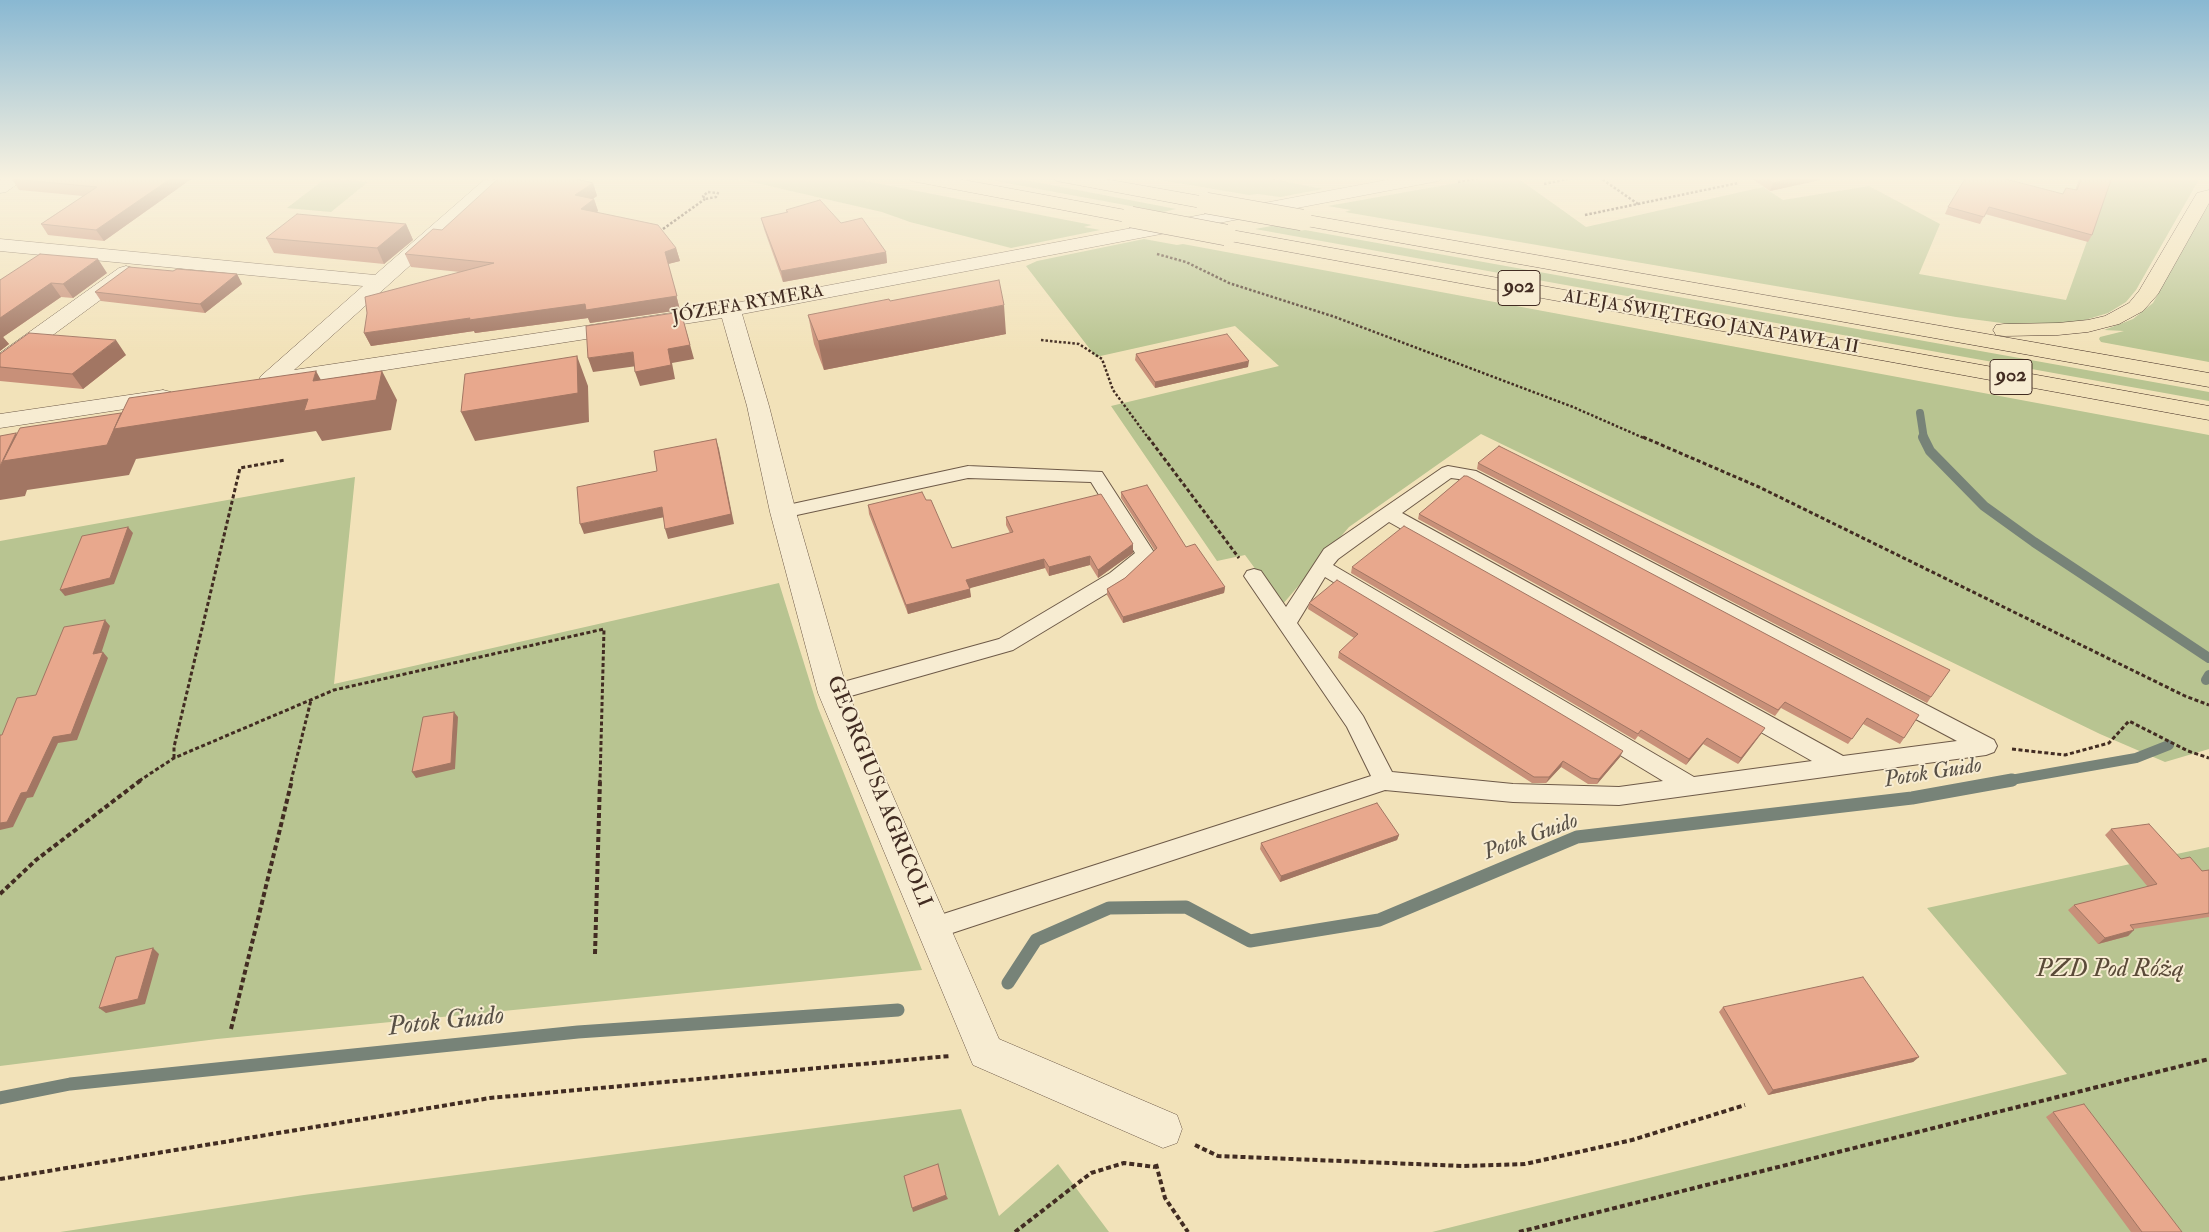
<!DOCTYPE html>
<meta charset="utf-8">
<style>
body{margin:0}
canvas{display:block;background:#f2e2b9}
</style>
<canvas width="2209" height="1232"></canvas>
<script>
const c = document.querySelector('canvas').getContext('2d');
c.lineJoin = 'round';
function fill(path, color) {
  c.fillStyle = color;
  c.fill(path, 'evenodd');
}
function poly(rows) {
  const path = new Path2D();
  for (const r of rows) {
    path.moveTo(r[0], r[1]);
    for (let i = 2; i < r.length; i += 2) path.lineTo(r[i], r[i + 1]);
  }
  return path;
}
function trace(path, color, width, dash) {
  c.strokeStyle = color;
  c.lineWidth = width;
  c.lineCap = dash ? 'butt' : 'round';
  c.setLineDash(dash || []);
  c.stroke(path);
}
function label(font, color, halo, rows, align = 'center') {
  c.font = font + ' "IM FELL Double Pica",serif';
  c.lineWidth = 4;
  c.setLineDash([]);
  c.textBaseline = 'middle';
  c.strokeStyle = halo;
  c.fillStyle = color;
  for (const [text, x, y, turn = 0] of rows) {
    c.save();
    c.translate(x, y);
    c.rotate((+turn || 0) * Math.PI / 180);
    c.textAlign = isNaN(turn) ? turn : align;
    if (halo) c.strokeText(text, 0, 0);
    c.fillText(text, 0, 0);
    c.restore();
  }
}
const green = poly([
 [730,177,845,177,1092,225,1084,227,1100,230,1011,248,910,222,882,212],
 [974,177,1010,177,1176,209,1163,212],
 [1142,177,1263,177,1323,189,1280,197,1258,194,1249,195],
 [1490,177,1516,177,1586,227,1763,187,1783,200,1869,186,1940,224,1919,274,2066,300,2110,177,2198,177,2198,181,2136,290,2126,302,2108,313,2085,320,2070,323,2017,325,1956,317,1345,212,1351,210,1328,206],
 [326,178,368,182,331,212,287,208],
 [2209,203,2209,362,2101,342,2099,339,2100,337,2124,331,2104,330,2133,319,2153,303],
 [1277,225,2209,392,2209,401,1255,229],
 [1144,239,1177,245,1183,244,2209,435,2209,749,2165,762,2100,734,1481,434,1349,527,1282,605,1245,555,1217,561,1111,406,1279,366,1235,326,1096,357,1026,266,1037,261],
 [355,477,334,684,779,583,818,708,922,970,217,1039,0,1066,0,541],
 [2209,847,2209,1232,1432,1232,2067,1074,1927,908],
 [961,1109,999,1216,1058,1164,1109,1232,60,1232,304,1195]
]);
const streamFar2 = poly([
 [1920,413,1924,439]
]);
const streamFar1 = poly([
 [1923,437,1930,451,1984,506,2034,542,2209,658],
 [2206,680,2209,675],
 [2005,781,2136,758,2169,745]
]);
const stream = poly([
 [1008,983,1036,940,1109,908,1186,907,1250,941,1379,920,1577,837,1912,798,2012,780],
 [0,1098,70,1084,578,1032,898,1010]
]);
const pathFar2 = poly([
 [1599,177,1638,204],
 [1458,182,1482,177],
 [1544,184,1577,177],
 [708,192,718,193,716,197,705,199,703,196,708,192],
 [1585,215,1738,183],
 [663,229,705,199],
 [1157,254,1186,262,1229,283,1335,317,1573,407,1646,439],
 [1041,340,1079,344,1102,359,1113,390,1149,439]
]);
const pathFar1 = poly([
 [1148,437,1239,558],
 [1643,437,1759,487,2185,696,2209,705],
 [2012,749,2065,755,2109,743,2129,721,2188,751,2209,758],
 [174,758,174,747,240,468,285,460],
 [139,781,174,758,334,690,604,629,600,781],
 [291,781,311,700]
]);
const path = poly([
 [0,894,36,860,141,780],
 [595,954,600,780],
 [231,1029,292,780],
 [1195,1145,1218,1156,1463,1166,1525,1164,1632,1140,1745,1105],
 [1156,1164,1165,1198,1188,1232],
 [0,1179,490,1098,950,1056],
 [1015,1232,1091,1173,1124,1163,1155,1167],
 [1519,1232,2209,1059]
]);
const lane = poly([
 [968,466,1102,472,1155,554,1124,583,1013,650,833,701,825,699,822,693,825,687,999,639,1110,573,1135,553,1091,482,968,478,783,518,777,516,774,512,777,508,783,506,968,466],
 [1448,466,1476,471,1994,740,1997,746,1994,752,1986,755,1619,805,1513,802,1385,790,934,939,925,936,922,928,925,920,934,917,1371,776,1347,727,1244,576,1247,571,1254,569,1261,571,1286,607,1324,549,1442,468,1448,466],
 [1451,478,1466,480,1957,741,1843,756,1402,513,1451,478],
 [1389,522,1812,761,1694,777,1333,565,1338,559,1389,522],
 [1325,577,1663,781,1619,787,1513,784,1392,772,1363,716,1297,623,1325,577]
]);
const street = poly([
 [5,177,27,177,6,192,0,193,0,180,5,177],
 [1402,177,1442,177,1439,181,1433,182,742,314,769,406,796,512,848,693,999,1039,1177,1115,1182,1129,1177,1143,1163,1148,973,1065,818,693,770,512,747,406,722,318,269,388,261,386,258,381,261,376,363,286,0,251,0,239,375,275,484,180,490,179,496,180,499,184,496,188,294,370,730,304,1402,177],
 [126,266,133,268,136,272,133,276,8,368,0,370,0,353,119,268,126,266],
 [163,390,171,392,174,397,171,402,0,428,0,414,163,390]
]);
const primary = poly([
 [908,177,948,177,1131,211,1138,213,1140,217,1138,221,1131,223,917,182,911,181,908,177],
 [1053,177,1094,177,1206,197,1213,199,1215,203,1213,207,1206,209,1062,182,1056,181,1053,177],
 [2209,190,2209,203,2158,294,2143,311,2119,324,2088,332,2058,335,2004,336,1996,335,1993,330,1996,325,2004,324,2058,323,2088,320,2105,316,2129,303,2139,291,2197,193,2209,190],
 [1302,214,2209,373,2209,387,1295,224,1293,220,1295,216,1302,214],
 [1226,229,2209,406,2209,420,1219,239,1216,235,1219,231,1226,229]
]);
const primaryBridge = poly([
 [1206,203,1302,220],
 [1131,217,1226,235]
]);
const wall = poly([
 [15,177,194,177,104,241,48,235,41,224,83,196,19,190,12,179],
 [1749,177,1821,177,1820,180,1770,191],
 [2080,177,2112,177,2092,235,2088,242,1985,214,1980,224,1945,214,1948,207,2062,194,2066,188,2075,190],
 [593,183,597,196,593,199,594,199,598,211,597,212,676,248,680,261,668,264,680,310,590,323,588,318,475,333,474,331,371,346,364,333,460,272,411,267,405,254,442,230],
 [786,210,886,252,887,263,783,282,764,229,761,218,786,213],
 [406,224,413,240,384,264,274,253,266,238],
 [173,271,237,274,242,284,205,313,101,301,95,292],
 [107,273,73,298,61,297,3,337,9,344,0,351,0,280],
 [890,301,1006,334,824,370,814,344,808,315],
 [0,354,126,355,83,389,0,381],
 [1136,354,1248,367,1155,388,1135,360],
 [1478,463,1931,697,1927,703,1477,469],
 [1464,476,1904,738,1900,744,1863,724,1848,744,1781,708,1775,716,1418,519,1419,514],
 [1121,492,1186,547,1225,587,1224,593,1123,623,1107,595,1107,589,1125,578,1155,551,1121,498],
 [926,500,952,548,1010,533,1006,525,1006,517,1133,553,1098,578,1090,565,1049,576,1045,568,969,588,971,597,908,614,869,514,868,505],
 [1352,567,1761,734,1738,764,1703,744,1686,765,1638,736,1635,740,1351,573],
 [1309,603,1620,757,1597,784,1588,784,1561,767,1546,783,1532,783,1338,658,1339,652,1354,638,1308,609],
 [2111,829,2181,859,2202,871,2209,870,2209,917,2133,929,2128,936,2098,944,2068,910,2074,905,2148,887,2105,835],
 [1399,835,1397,840,1280,882,1260,849,1261,843],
 [1723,1007,1919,1057,1913,1062,1768,1095,1719,1012],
 [2053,1112,2182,1232,2131,1232,2046,1117]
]);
const shadedWall = poly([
 [173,177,194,177,104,241,96,230],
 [1799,177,1821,177,1820,180,1770,191,1773,183],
 [593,183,597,196,579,207,575,195],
 [594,199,598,211,585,221,581,209],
 [406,224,413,240,384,264,377,248],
 [676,248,680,261,668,264,680,310,590,323,588,318,475,333,474,331,371,346,364,333,470,318,585,304,665,252],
 [886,252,887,263,783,282,781,271],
 [98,259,107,273,73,298,63,284],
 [237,274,242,284,205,313,200,304],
 [51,283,61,297,3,337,9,344,0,351,0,318],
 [1004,305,1006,334,824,370,818,341],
 [681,312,694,359,672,363,675,379,640,386,635,372,668,349],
 [116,340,126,355,83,389,72,374],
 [633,352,637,366,593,372,588,358],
 [577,356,588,386,589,422,475,441,461,412],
 [1249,361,1248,367,1155,388,1155,382],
 [316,371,332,400,382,371,397,400,391,430,322,441,316,431,136,459,129,475,27,490,25,496,0,500,0,466,16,433,34,456,121,413,313,381],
 [716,439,719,449,734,524,668,539,665,529],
 [662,507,665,517,584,534,580,524],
 [128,527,133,533,114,584,65,596,60,590],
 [1133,544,1133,553,1098,578,1098,570],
 [1090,556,1090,565,1049,576,1049,567],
 [1044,559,1045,568,967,589,966,580],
 [1225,587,1224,593,1123,623,1123,617],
 [970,589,971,597,908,614,906,605],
 [105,620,110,626,99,660,93,654],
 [103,652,108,658,77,740,58,743,33,797,27,798,13,827,0,830,0,823,21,793,53,737],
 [454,712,458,717,455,769,416,778,412,772],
 [1765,728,1761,734,1738,764,1741,758],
 [1707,738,1703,744,1686,765,1689,759],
 [1623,751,1620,757,1597,784,1599,779],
 [1563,761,1561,767,1546,783,1549,777],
 [1399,835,1397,840,1280,882,1281,876],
 [2134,930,2128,936,2098,944,2105,938],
 [153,948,159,954,145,1004,106,1013,99,1008],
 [1919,1057,1913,1062,1768,1095,1773,1090],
 [946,1195,948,1199,913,1212,912,1208]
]);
const building = poly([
 [15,177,173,177,96,230,41,224,97,187,12,179,15,177],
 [500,177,569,177,593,183,575,195,594,199,581,209,658,225,676,248,665,252,677,296,586,310,585,304,469,320,470,318,364,333,367,313,365,297,494,263,405,254,433,229,442,230,500,177],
 [1765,177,1799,177,1773,183,1765,177],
 [1966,177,1998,177,2063,194,2066,188,2077,190,2082,177,2112,177,2092,235,1989,207,1984,217,1948,207,1966,177],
 [820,200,841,223,862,218,886,252,781,271,761,218,788,212,786,210,820,200],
 [297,214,406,224,377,248,266,238,297,214],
 [40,254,98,259,63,284,51,283,0,318,0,280,40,254],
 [129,267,173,271,177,269,237,274,200,304,95,292,129,267],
 [999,280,1004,305,818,341,808,315,889,299,890,301,999,280],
 [681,312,690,345,668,349,671,365,635,372,633,352,588,358,586,326,681,312],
 [29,333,116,340,72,374,0,367,0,354,29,333],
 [1227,334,1249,361,1155,382,1136,354,1227,334],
 [577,356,578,393,461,412,465,374,577,356],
 [316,371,313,381,382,371,376,400,304,411,308,399,114,429,129,398,316,371],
 [121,413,107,445,3,461,20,428,121,413],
 [16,433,0,466,0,436,16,433],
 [716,439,731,514,665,529,662,507,580,524,577,487,657,471,654,451,716,439],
 [1499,446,1950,670,1931,697,1478,463,1499,446],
 [1464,476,1467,476,1919,715,1904,738,1867,718,1852,739,1785,702,1778,710,1419,514,1464,476],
 [1147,485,1186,547,1195,544,1225,587,1123,617,1107,589,1125,578,1157,548,1121,492,1147,485],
 [922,492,926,500,931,500,952,548,1013,532,1006,517,1101,494,1133,544,1098,570,1090,556,1049,567,1044,559,966,580,970,589,906,605,868,505,922,492],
 [1404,526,1765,728,1741,758,1707,738,1689,759,1641,730,1638,734,1352,567,1404,526],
 [128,527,110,578,60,590,82,536,128,527],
 [1337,580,1623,751,1599,779,1591,778,1563,761,1549,777,1534,777,1339,652,1358,634,1309,603,1337,580],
 [105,620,93,654,103,652,71,734,53,737,27,792,21,793,7,822,0,823,0,735,2,735,17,698,36,695,64,627,105,620],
 [454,712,451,763,412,772,423,717,454,712],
 [1377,803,1399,835,1281,876,1261,843,1377,803],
 [2149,824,2181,859,2190,857,2202,871,2209,870,2209,913,2130,925,2134,930,2105,938,2074,905,2157,884,2111,829,2149,824],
 [153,948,138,999,99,1008,116,957,153,948],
 [1863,977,1919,1057,1773,1090,1723,1007,1863,977],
 [2084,1104,2182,1232,2142,1232,2053,1112,2084,1104],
 [938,1164,946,1195,912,1208,904,1176,938,1164]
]);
const farStreetnames = [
 ["JÓZEFA RYMERA",748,305,-10],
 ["ALEJA ŚWIĘTEGO JANA PAWŁA II",1711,323,10]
];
const shields = [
 [1519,288,42],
 [2011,377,42]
];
const shieldNames = [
 ["902",1519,288],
 ["902",2011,377]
];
const streetNames = [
 ["GEORGIUSA AGRICOLI",878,792,68]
];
const waterNames = [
 ["Potok Guido",1933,774,-9],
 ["Potok Guido",1531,838,-20]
];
const nearParknames = [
 ["PZD Pod Różą",2110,971]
];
const nearWaternames = [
 ["Potok Guido",446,1023,-6]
];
fill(green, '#b8c491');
trace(streamFar2, '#778378', 8);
trace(streamFar1, '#778378', 10);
trace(stream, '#778378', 13);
trace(lane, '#6e5a48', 2);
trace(street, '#6e5a48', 1);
trace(primary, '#422c22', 1);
trace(pathFar2, '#422c22', 2.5, [2.5, 2]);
trace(pathFar1, '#422c22', 3, [4, 2.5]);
trace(path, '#422c22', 4, [5, 3]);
fill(lane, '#f7ecd2');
fill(street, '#f7ecd2');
fill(primary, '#f2e2b9');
trace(primaryBridge, '#422c22', 22, []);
trace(primaryBridge, '#f2e2b9', 21);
fill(wall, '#c89079');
fill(shadedWall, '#a27663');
fill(building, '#e8a88d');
trace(building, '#a27663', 1);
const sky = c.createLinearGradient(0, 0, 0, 350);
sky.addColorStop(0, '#89b8d2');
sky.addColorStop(0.51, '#f9f2e0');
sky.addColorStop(1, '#f9f2e000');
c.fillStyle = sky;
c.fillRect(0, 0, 2209, 350);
label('18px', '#422c22', '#f7ecd2', farStreetnames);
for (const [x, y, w] of shields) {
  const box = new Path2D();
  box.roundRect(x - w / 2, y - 17.5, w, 35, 4);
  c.fillStyle = '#f7ecd2';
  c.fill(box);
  trace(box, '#422c22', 1);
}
label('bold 20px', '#422c22', null, shieldNames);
label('21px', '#422c22', '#f7ecd2', streetNames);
label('italic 22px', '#585046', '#f7ecd2', waterNames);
label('italic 25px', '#5a4a38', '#f7ecd2', nearParknames);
label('italic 26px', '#585046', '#f7ecd2', nearWaternames);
</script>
